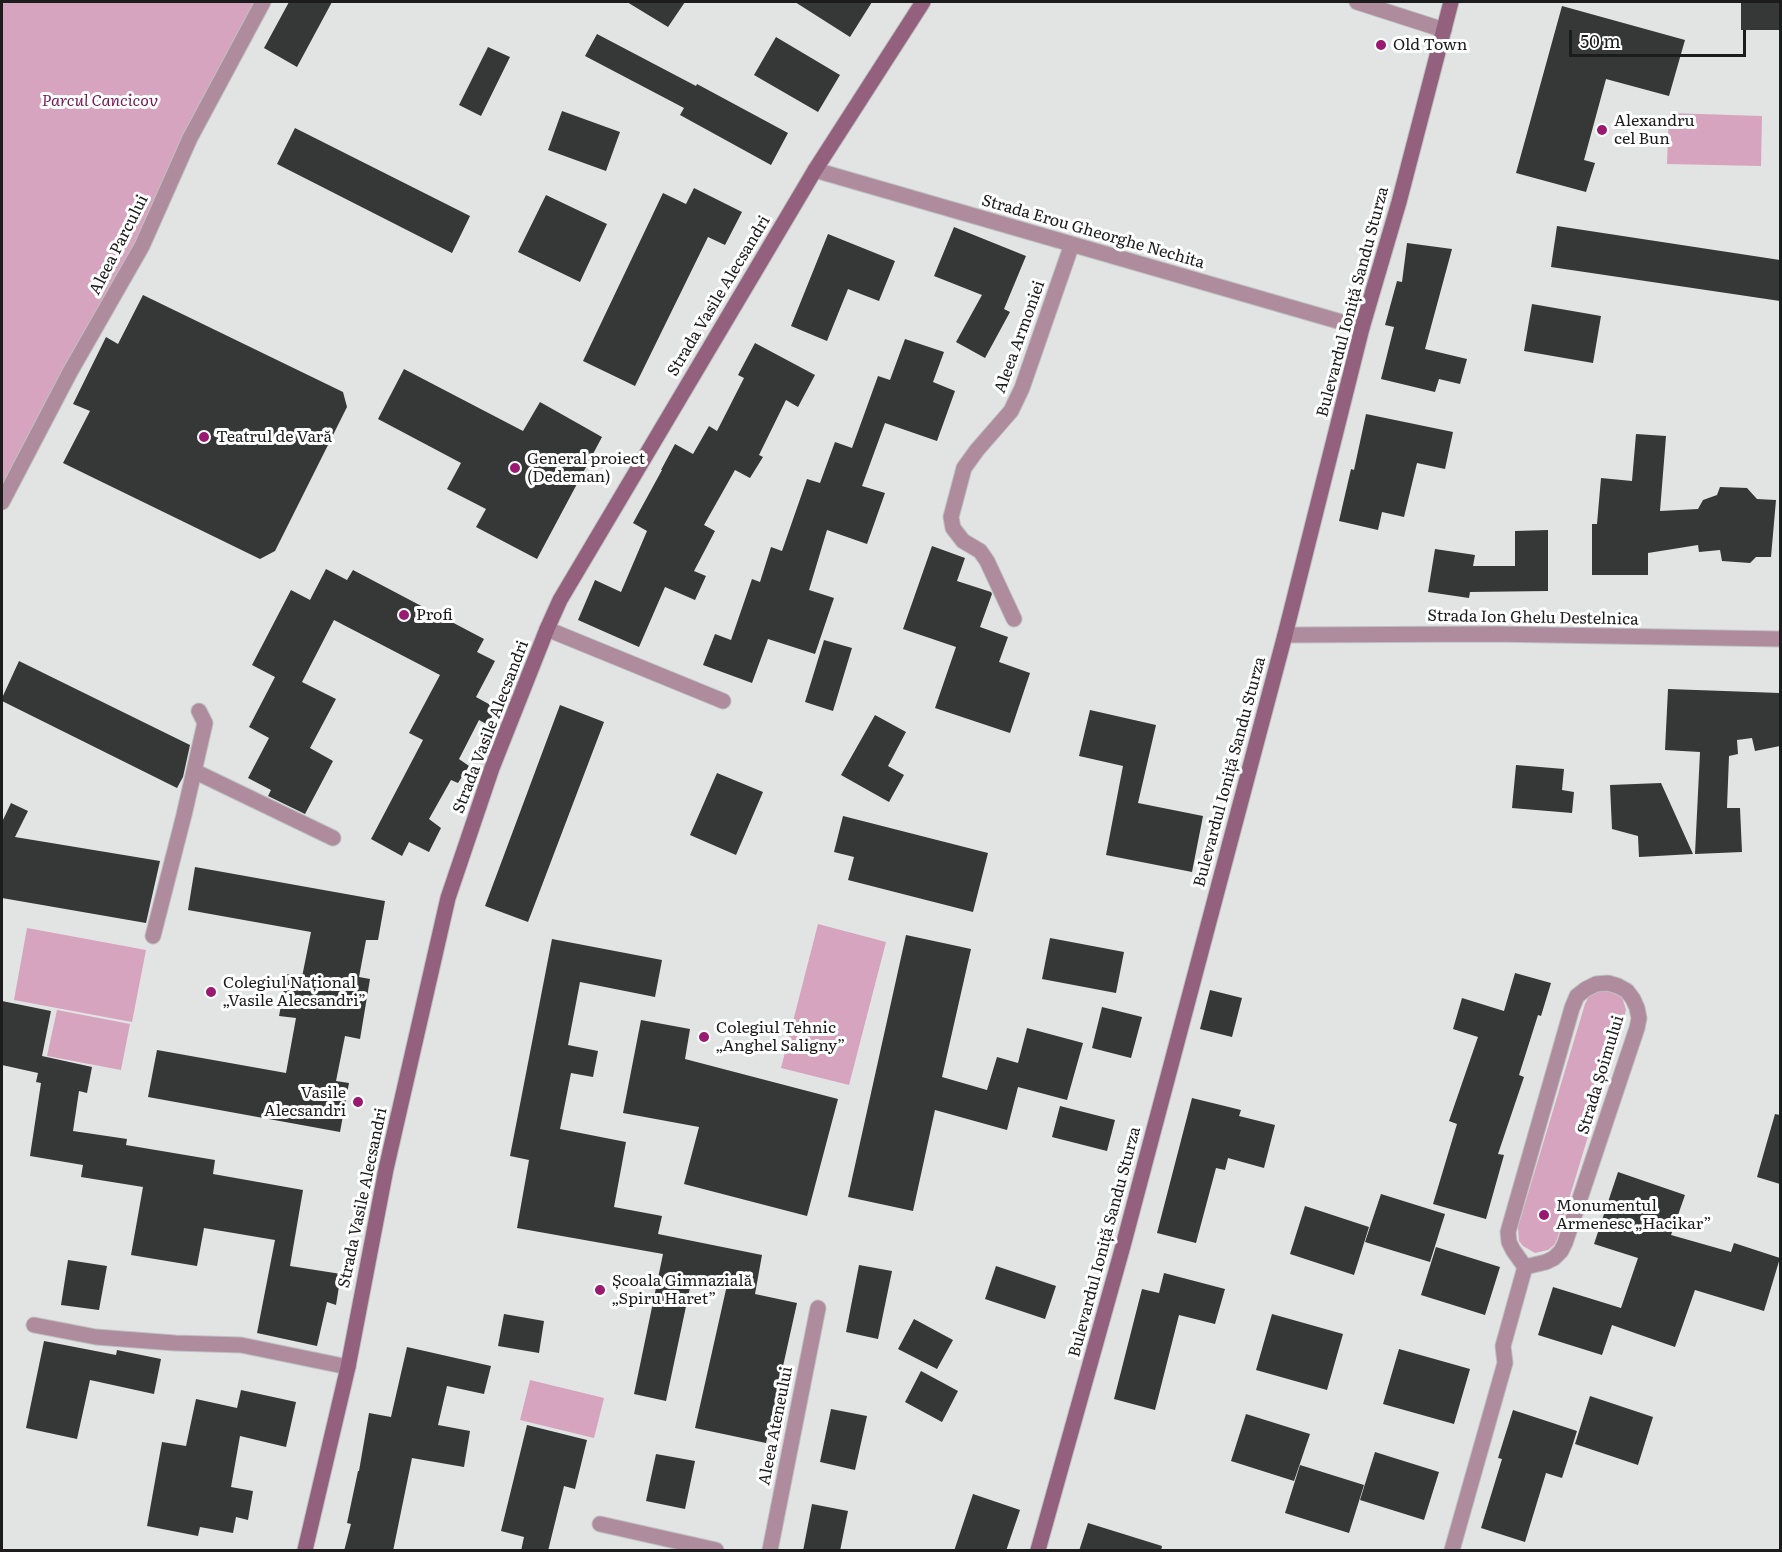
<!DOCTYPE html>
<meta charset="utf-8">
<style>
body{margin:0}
#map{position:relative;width:1782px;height:1552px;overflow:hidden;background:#e1e4e2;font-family:Literata,serif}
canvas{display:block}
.frame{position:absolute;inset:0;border:3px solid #1b1c1b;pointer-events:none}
.scale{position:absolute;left:1569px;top:30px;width:177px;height:27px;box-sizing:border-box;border:3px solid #1b1c1b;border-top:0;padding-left:8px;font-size:18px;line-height:21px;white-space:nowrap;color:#1b1c1b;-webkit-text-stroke:4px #fff;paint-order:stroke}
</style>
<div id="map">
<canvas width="1782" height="1552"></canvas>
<div class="frame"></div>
<div class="scale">50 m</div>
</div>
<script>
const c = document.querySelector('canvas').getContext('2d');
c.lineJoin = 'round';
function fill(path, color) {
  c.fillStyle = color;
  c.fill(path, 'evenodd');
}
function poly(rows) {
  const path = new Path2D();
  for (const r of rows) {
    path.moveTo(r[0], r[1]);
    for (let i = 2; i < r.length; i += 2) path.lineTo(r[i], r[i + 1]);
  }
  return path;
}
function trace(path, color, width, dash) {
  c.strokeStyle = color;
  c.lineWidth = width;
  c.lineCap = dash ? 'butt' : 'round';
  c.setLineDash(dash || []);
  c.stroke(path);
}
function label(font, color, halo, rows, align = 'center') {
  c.font = font + ' Literata,serif';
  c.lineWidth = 6;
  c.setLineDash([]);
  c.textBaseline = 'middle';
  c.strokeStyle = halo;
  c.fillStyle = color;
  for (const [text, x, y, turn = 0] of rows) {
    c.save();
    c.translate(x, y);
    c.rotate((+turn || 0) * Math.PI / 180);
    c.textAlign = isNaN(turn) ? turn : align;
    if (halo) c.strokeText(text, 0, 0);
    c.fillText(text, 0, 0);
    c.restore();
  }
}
const green = poly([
 [2,2,264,2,2,502],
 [1669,113,1762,116,1761,166,1667,164],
 [818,924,886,942,849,1085,781,1068],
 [27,928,146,950,132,1022,14,1000],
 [1605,989,1617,993,1622,997,1626,1010,1624,1017,1557,1239,1554,1245,1548,1250,1535,1253,1523,1246,1519,1241,1518,1227,1585,1004,1588,998,1593,993],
 [57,1010,130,1024,121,1070,47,1056],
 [530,1380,604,1398,594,1438,520,1420]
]);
const building = poly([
 [289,2,332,2,297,67,264,48],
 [627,2,685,2,668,27],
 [795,2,872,2,850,37],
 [1741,2,1780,2,1780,30,1741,30],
 [1562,6,1685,40,1669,96,1606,79,1584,160,1595,163,1586,192,1516,173],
 [597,34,696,86,697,84,788,133,771,165,680,115,684,108,585,56],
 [776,37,840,75,818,112,754,75],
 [488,47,510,57,481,116,459,105],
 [562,111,620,132,606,171,548,150],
 [295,128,470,216,452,253,277,164],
 [694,188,742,212,725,245,708,237,635,386,583,361,663,193,686,204],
 [546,195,607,224,580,282,518,252],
 [1557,226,1780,260,1780,301,1551,267],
 [954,227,1026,256,1004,309,1010,312,985,358,956,342,982,295,934,276],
 [828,234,895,261,879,301,848,289,827,341,791,326],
 [1407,243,1452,249,1425,349,1467,359,1460,384,1439,379,1435,392,1381,379,1394,327,1385,325,1397,281,1402,282],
 [143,295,343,392,347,407,275,551,260,559,63,463,90,411,73,404,106,337,118,344],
 [1532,304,1601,316,1593,363,1524,351],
 [905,339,944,352,933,382,955,391,937,441,885,423,862,486,885,493,867,544,827,530,809,590,834,598,815,654,768,639,752,683,703,665,715,634,731,640,752,579,760,582,771,547,782,551,807,479,820,483,835,442,852,448,878,376,890,380],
 [755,343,815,375,798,407,786,400,759,455,763,457,750,478,735,470,704,525,715,531,694,571,706,576,695,600,665,587,639,647,578,620,595,580,621,592,647,531,633,523,662,470,661,470,675,444,693,454,709,426,717,431,744,378,738,375],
 [404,369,523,431,540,402,602,437,537,559,476,527,486,509,447,489,461,463,378,419],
 [1366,414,1453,432,1445,469,1417,463,1404,517,1382,512,1378,530,1339,521,1351,469,1354,470],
 [1636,434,1666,436,1660,511,1698,509,1703,500,1717,495,1720,487,1747,488,1757,499,1776,500,1771,557,1756,557,1750,563,1722,561,1720,550,1699,552,1698,545,1648,553,1648,575,1592,575,1592,524,1597,524,1601,478,1632,481],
 [1548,530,1548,591,1470,592,1469,598,1428,592,1435,549,1475,555,1473,566,1515,566,1515,531],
 [932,546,965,558,957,581,991,592,992,594,980,627,1008,637,999,662,1030,673,1010,733,935,708,956,647,903,629],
 [326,569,347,580,353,570,484,639,477,652,495,661,476,697,496,708,488,725,479,720,459,759,469,766,458,783,451,780,429,819,441,828,429,852,409,842,402,856,371,839,423,740,409,733,440,675,334,620,302,682,336,699,310,748,333,761,305,814,268,796,271,790,248,778,269,738,249,727,275,677,252,665,291,590,310,600],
 [824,640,852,648,833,711,805,702],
 [19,661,190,745,183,777,177,788,2,701,2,698],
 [1668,689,1780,693,1780,746,1755,751,1752,738,1737,740,1738,754,1729,756,1727,808,1740,808,1742,852,1695,854,1700,752,1665,750],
 [560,705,604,722,528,922,485,906],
 [1090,710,1156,725,1138,803,1203,816,1192,872,1106,855,1123,766,1079,756],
 [875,715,906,732,888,766,904,775,889,802,841,775],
 [1516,765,1564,769,1562,790,1574,792,1572,813,1512,808],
 [717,773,763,792,736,855,690,835],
 [1661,783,1693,854,1639,857,1638,836,1612,829,1610,785],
 [11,803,28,811,15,837,160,861,146,923,2,898,2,822],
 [843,816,988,853,973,912,848,880,854,857,834,852],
 [195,867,385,901,378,940,366,940,359,977,370,979,360,1039,345,1036,336,1081,349,1083,340,1132,148,1097,157,1050,286,1073,296,1018,279,1016,287,974,302,977,311,932,188,910],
 [906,935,971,949,942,1077,987,1090,997,1057,1018,1063,1027,1028,1083,1043,1067,1100,1018,1087,1007,1130,935,1110,913,1211,848,1197],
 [1050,938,1124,952,1116,993,1042,979],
 [552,939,662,960,655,997,580,982,568,1045,598,1051,593,1077,571,1073,560,1129,626,1142,614,1207,662,1216,658,1234,762,1255,755,1294,797,1303,766,1443,695,1428,727,1285,692,1278,666,1401,634,1394,663,1254,517,1228,529,1160,510,1156],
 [1515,973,1551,983,1541,1016,1538,1015,1519,1075,1524,1077,1498,1154,1504,1155,1486,1219,1433,1204,1457,1124,1449,1121,1478,1037,1453,1029,1462,998,1504,1011],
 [1210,990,1242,998,1232,1037,1200,1029],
 [2,1001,51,1011,42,1056,92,1067,87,1093,79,1091,73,1131,127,1139,126,1145,215,1160,213,1174,303,1190,290,1266,341,1274,336,1305,327,1302,317,1346,257,1333,275,1240,204,1228,197,1266,131,1255,143,1187,81,1177,83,1165,30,1156,41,1083,36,1082,38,1073,2,1065],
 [1102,1007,1142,1017,1131,1058,1092,1048],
 [641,1020,690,1029,685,1059,838,1099,807,1216,684,1184,699,1127,623,1113],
 [1192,1098,1241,1110,1239,1116,1275,1125,1264,1168,1228,1158,1225,1170,1216,1168,1196,1243,1157,1233],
 [1060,1106,1115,1120,1107,1151,1052,1137],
 [1775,1114,1780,1115,1780,1184,1757,1177],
 [1618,1172,1685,1195,1671,1235,1731,1252,1734,1243,1780,1258,1764,1311,1695,1290,1675,1347,1612,1325,1602,1355,1538,1335,1553,1287,1621,1308,1638,1258,1594,1244],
 [1381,1194,1445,1214,1430,1262,1365,1242],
 [1305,1206,1369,1227,1354,1275,1290,1254],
 [1436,1247,1500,1267,1485,1315,1421,1295],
 [68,1260,107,1266,99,1310,61,1305],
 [859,1265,892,1271,878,1339,846,1332],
 [996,1266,1056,1286,1045,1319,985,1299],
 [1164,1273,1225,1289,1215,1324,1179,1315,1155,1410,1114,1399,1142,1289,1159,1293],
 [504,1314,544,1321,539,1353,498,1346],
 [1272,1314,1343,1334,1327,1390,1256,1370],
 [914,1319,953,1340,937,1369,898,1349],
 [44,1341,116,1355,117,1350,161,1359,154,1394,90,1380,77,1439,26,1428],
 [407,1347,491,1366,484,1394,447,1386,438,1425,470,1431,464,1467,412,1458,393,1551,344,1551,351,1524,347,1523,358,1471,359,1471,369,1413,391,1417],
 [1399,1349,1470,1369,1454,1424,1383,1404],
 [921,1371,958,1391,942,1422,905,1402],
 [241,1390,296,1402,286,1447,240,1436,231,1487,253,1491,248,1520,236,1517,233,1533,200,1527,198,1536,147,1526,162,1442,186,1446,196,1399,237,1408],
 [1590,1396,1653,1417,1638,1465,1575,1444],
 [831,1409,867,1416,855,1470,820,1462],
 [1513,1410,1577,1431,1562,1478,1546,1473,1525,1542,1481,1528,1502,1459,1498,1458],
 [1246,1414,1310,1434,1294,1481,1231,1461],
 [527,1425,587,1440,575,1489,564,1486,548,1551,521,1551,524,1537,501,1531],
 [1375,1452,1439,1472,1424,1520,1360,1500],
 [656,1454,695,1461,685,1509,646,1501],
 [1300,1465,1364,1485,1349,1533,1285,1513],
 [973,1494,1020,1510,1006,1551,954,1551],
 [812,1504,848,1511,840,1551,803,1551],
 [1088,1523,1162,1546,1161,1551,1079,1551]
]);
const street = poly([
 [1357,2,1444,30],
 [815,170,1362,328],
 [2,502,70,372,142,246,190,138,263,2],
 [1014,619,987,561,980,551,963,541,953,528,951,517,964,468,977,450,1011,411,1022,388,1072,244],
 [547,629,723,701],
 [1285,635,1493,634,1780,639],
 [194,771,333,838],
 [153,936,184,815,205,723,199,711],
 [1608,983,1618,986,1627,991,1633,999,1637,1008,1639,1018,1637,1028,1565,1243,1561,1251,1554,1258,1546,1262,1525,1267,1513,1250,1509,1242,1508,1232,1572,1008,1577,996,1586,989,1596,984,1608,983],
 [34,1325,96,1337,175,1343,241,1345,348,1367],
 [600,1524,716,1550],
 [770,1550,818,1308],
 [1452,1550,1505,1363,1503,1346,1525,1267]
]);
const secondary = poly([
 [305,1550,348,1367,386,1169,448,898,492,768,547,629,560,600,815,170,923,2],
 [1038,1550,1123,1246,1285,635,1362,328,1399,202,1451,2]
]);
const markers = [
 [1381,45,6,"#991a70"],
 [1602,130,6,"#991a70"],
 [204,437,6,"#991a70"],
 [515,468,6,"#991a70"],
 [404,615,6,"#991a70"],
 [211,992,6,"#991a70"],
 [704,1037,6,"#991a70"],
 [358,1102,6,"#991a70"],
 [1544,1215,6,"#991a70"],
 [600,1290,6,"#991a70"]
];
const poiNames = [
 ["Old Town",1393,45],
 ["Alexandru",1614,121],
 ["cel Bun",1614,139],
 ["Teatrul de Vară",216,437],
 ["General proiect",527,459],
 ["(Dedeman)",527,477],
 ["Profi",416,615],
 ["Colegiul Național",223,983],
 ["„Vasile Alecsandri”",223,1001],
 ["Colegiul Tehnic",716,1028],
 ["„Anghel Saligny”",716,1046],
 ["Vasile",346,1093,"right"],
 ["Alecsandri",346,1111,"right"],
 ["Monumentul",1556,1206],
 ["Armenesc „Hacikar”",1556,1224],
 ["Școala Gimnazială",612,1281],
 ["„Spiru Haret”",612,1299]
];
const parkNames = [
 ["Parcul Cancicov",100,101]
];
const streetNames = [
 ["Strada Erou Gheorghe Nechita",1093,232,16],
 ["Aleea Parcului",119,245,-63],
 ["Strada Vasile Alecsandri",719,296,-59],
 ["Bulevardul Ioniță Sandu Sturza",1353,302,-75],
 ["Aleea Armoniei",1020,337,-70],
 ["Strada Ion Ghelu Destelnica",1533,618,1],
 ["Strada Vasile Alecsandri",491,727,-69],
 ["Bulevardul Ioniță Sandu Sturza",1230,772,-75],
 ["Strada Șoimului",1601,1075,-73],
 ["Strada Vasile Alecsandri",363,1198,-78],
 ["Bulevardul Ioniță Sandu Sturza",1105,1242,-75],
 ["Aleea Ateneului",776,1426,-79]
];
fill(green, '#d6a4bf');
fill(building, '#363837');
trace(street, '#bdc0be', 17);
trace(secondary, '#bdc0be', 17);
trace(street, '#af8b9e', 15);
trace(secondary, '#93617d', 15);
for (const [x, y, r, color] of markers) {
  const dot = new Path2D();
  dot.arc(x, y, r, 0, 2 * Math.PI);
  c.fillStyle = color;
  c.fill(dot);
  trace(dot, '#fff', 2);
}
label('16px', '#1b1c1b', '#fff', poiNames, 'left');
label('italic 16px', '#761956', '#fff', parkNames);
label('16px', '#1b1c1b', '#fff', streetNames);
</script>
